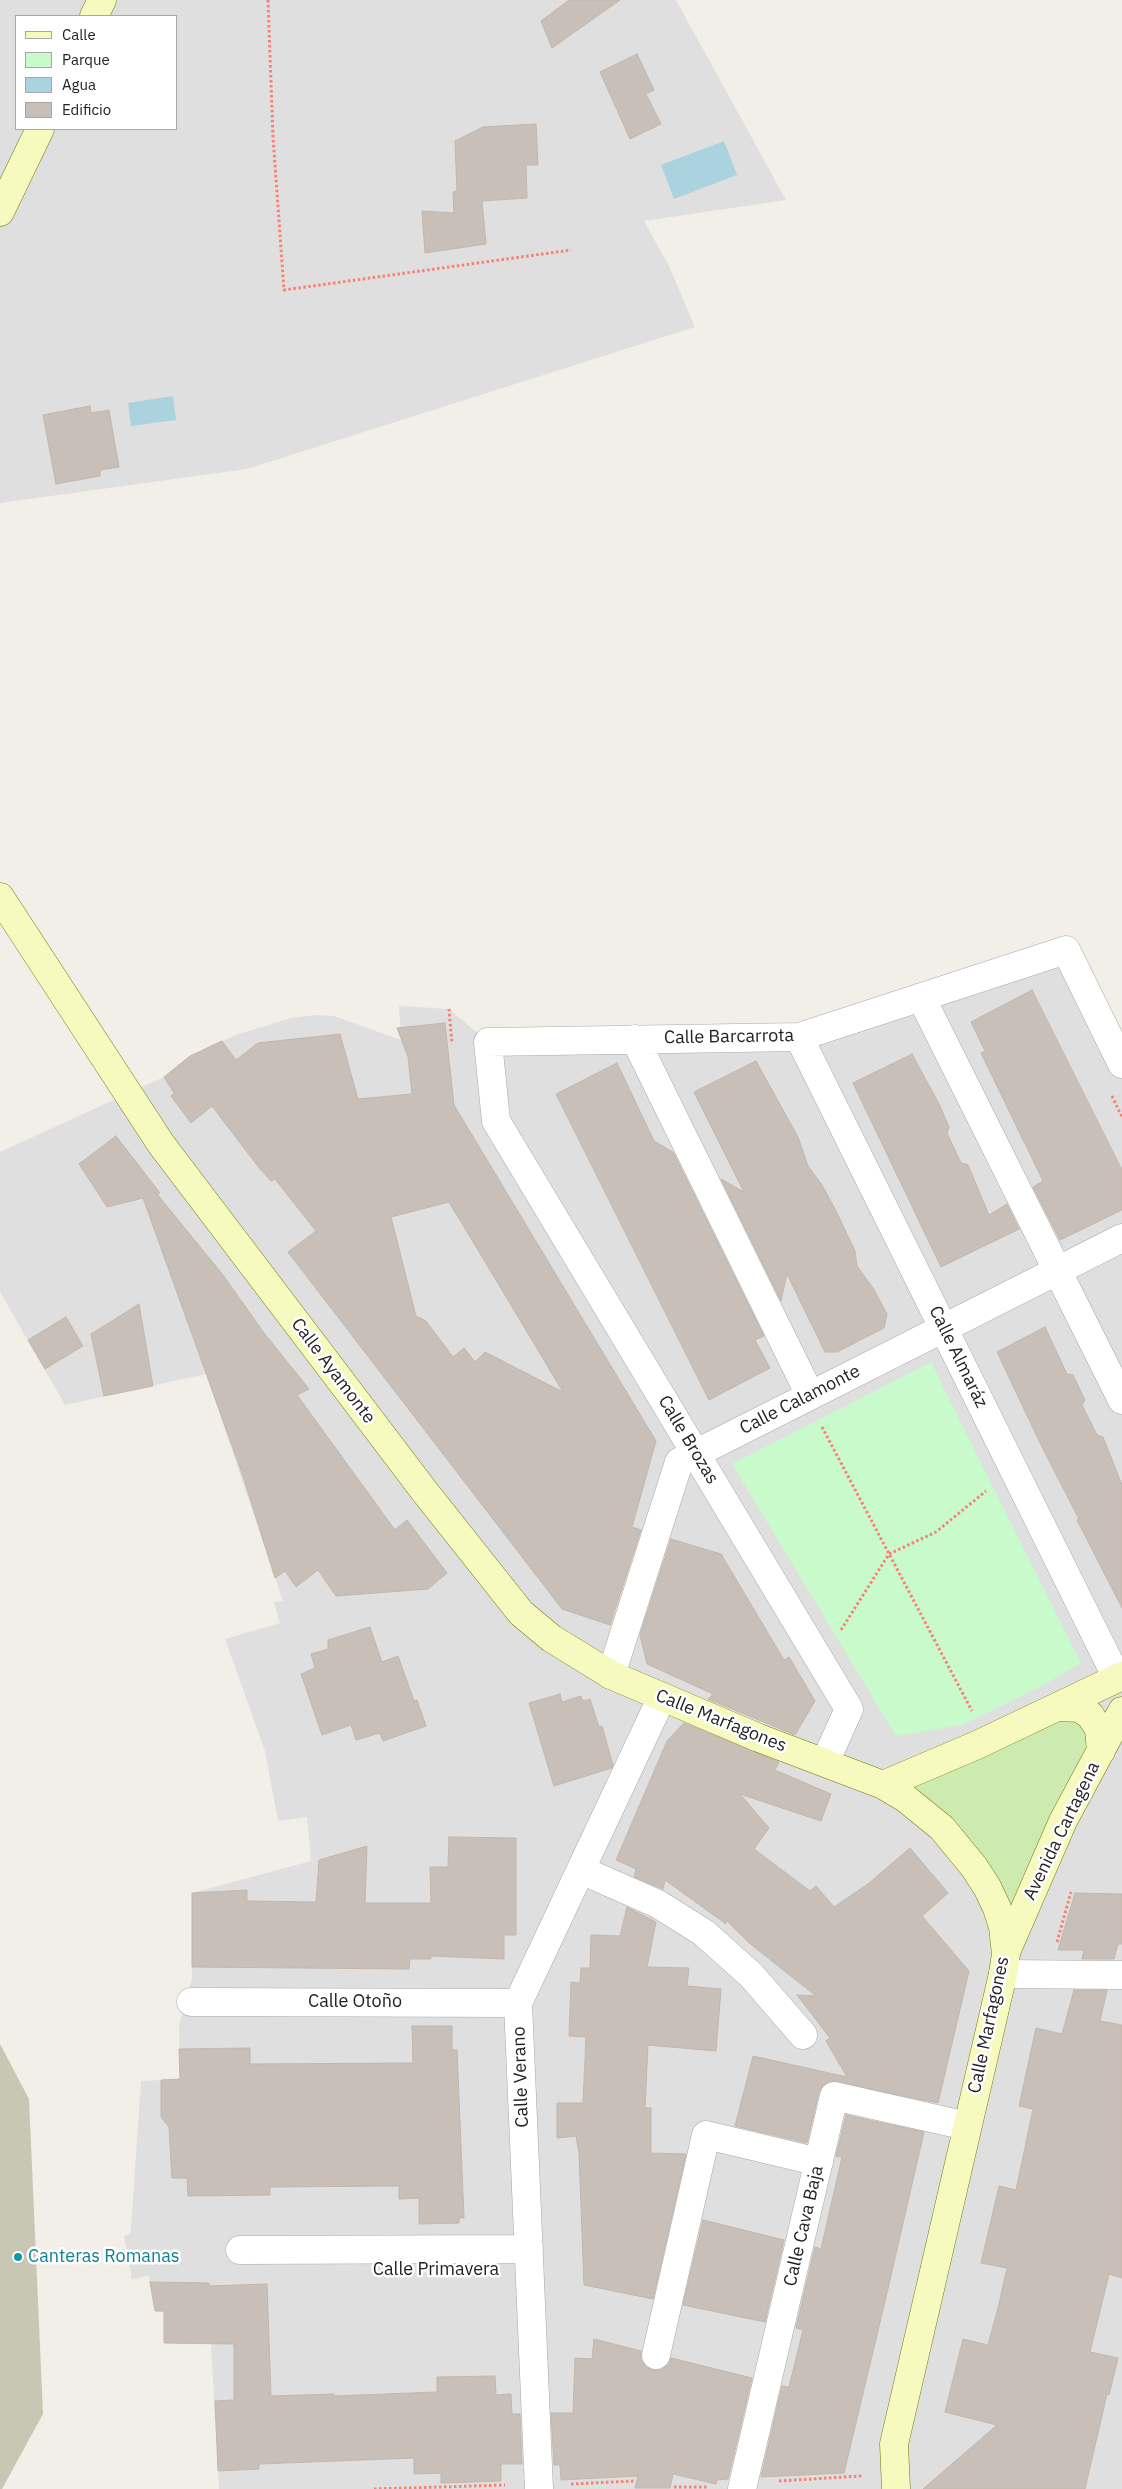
<!DOCTYPE html>
<meta charset="utf-8">
<style>
body{margin:0}
#map{position:relative;width:1122px;height:2489px;overflow:hidden;background:#f2efe9;font-family:"IBM Plex Sans",sans-serif}
canvas{display:block}
.legend{position:absolute;left:15px;top:15px;width:162px;height:115px;box-sizing:border-box;background:#fff;border:1px solid #a7a7a7;margin:0;padding:6px 9px;list-style:none;font-size:15px;color:#222}
.legend li{display:flex;align-items:center;gap:10px;height:25px}
.legend b{width:25px;border:1px solid #a7a7a7}
</style>
<div id="map">
<canvas width="1122" height="2489"></canvas>
<ul class="legend">
<li><b style="height:6px;background:#f7fabf"></b>Calle</li>
<li><b style="height:14px;background:#c8facc"></b>Parque</li>
<li><b style="height:14px;background:#aad3df"></b>Agua</li>
<li><b style="height:14px;background:#c7bfb8"></b>Edificio</li>
</ul>
</div>
<script>
const c = document.querySelector('canvas').getContext('2d');
c.lineJoin = 'round';
function fill(path, color) {
  c.fillStyle = color;
  c.fill(path, 'evenodd');
}
function poly(rows) {
  const path = new Path2D();
  for (const r of rows) {
    path.moveTo(r[0], r[1]);
    for (let i = 2; i < r.length; i += 2) path.lineTo(r[i], r[i + 1]);
  }
  return path;
}
function trace(path, color, width, dash) {
  c.strokeStyle = color;
  c.lineWidth = width;
  c.lineCap = dash ? 'butt' : 'round';
  c.setLineDash(dash || []);
  c.stroke(path);
}
function label(font, color, halo, rows, align = 'center') {
  c.font = font + ' "IBM Plex Sans",sans-serif';
  c.lineWidth = 5;
  c.setLineDash([]);
  c.textBaseline = 'middle';
  c.strokeStyle = halo;
  c.fillStyle = color;
  for (const [text, x, y, turn = 0] of rows) {
    c.save();
    c.translate(x, y);
    c.rotate((+turn || 0) * Math.PI / 180);
    c.textAlign = isNaN(turn) ? turn : align;
    if (halo) c.strokeText(text, 0, 0);
    c.fillText(text, 0, 0);
    c.restore();
  }
}
const residential = poly([
 [0,0,676,0,786,200,644,221,668,264,695,327,247,469,0,503],
 [16,16,176,16,176,129,16,129],
 [1066,950,1122,1064,1122,2489,219,2489,211,2344,164,2343,164,2312,155,2311,149,2275,132,2280,124,2236,130,2234,131,2228,141,2081,180,2079,179,2025,192,1979,192,1893,311,1861,307,1817,278,1821,265,1751,225,1639,280,1623,274,1602,283,1601,206,1374,65,1405,0,1292,0,1152,164,1077,190,1056,236,1035,291,1018,315,1015,334,1016,401,1040,399,1006,449,1009,488,1042,798,1037]
]);
const construction = poly([
 [0,2044,29,2099,43,2414,2,2489,0,2489]
]);
const grass = poly([
 [1057,1707,1099,1729,1006,1954,987,1887,883,1785]
]);
const park = poly([
 [931,1362,1081,1663,1040,1687,962,1725,896,1736,732,1464]
]);
const water = poly([
 [724,141,737,175,674,199,661,165],
 [173,396,176,420,131,426,128,403]
]);
const building = poly([
 [569,0,620,0,552,48,541,21,569,0],
 [637,54,654,90,646,94,661,124,630,139,600,72,637,54],
 [536,124,538,165,526,165,527,198,482,201,486,244,425,253,422,211,454,213,453,192,457,191,455,141,483,127,536,124],
 [90,406,91,413,109,410,119,467,100,470,100,476,56,484,43,415,90,406],
 [1032,990,1122,1170,1122,1210,1060,1240,1033,1187,1043,1181,981,1053,985,1051,971,1022,1032,990],
 [445,1023,454,1105,656,1441,632,1527,641,1530,610,1625,562,1609,288,1252,316,1231,275,1179,271,1181,260,1169,212,1106,191,1123,171,1096,174,1093,164,1077,190,1056,222,1041,236,1060,258,1043,340,1034,358,1099,412,1094,408,1057,397,1028,445,1023],
 [449,1202,490,1270,563,1392,485,1352,475,1362,464,1348,453,1357,426,1321,416,1316,391,1217,449,1202],
 [912,1054,939,1104,949,1127,947,1133,961,1163,968,1165,989,1215,1007,1204,1019,1229,941,1267,853,1083,912,1054],
 [756,1061,798,1137,808,1166,822,1185,836,1211,855,1251,857,1266,873,1288,887,1314,884,1328,837,1352,825,1352,787,1274,781,1301,721,1179,744,1192,694,1092,756,1061],
 [617,1063,654,1141,673,1152,764,1336,755,1340,770,1368,709,1400,556,1094,617,1063],
 [116,1136,160,1193,157,1194,223,1275,264,1333,309,1389,297,1395,395,1530,407,1520,447,1573,428,1589,336,1596,318,1570,296,1587,285,1571,275,1578,243,1476,143,1198,107,1207,79,1164,116,1136],
 [139,1304,153,1386,104,1396,91,1334,139,1304],
 [66,1317,83,1346,45,1369,28,1340,66,1317],
 [1045,1327,1067,1374,1073,1375,1085,1400,1082,1405,1097,1435,1103,1437,1122,1485,1122,1608,1077,1520,1079,1519,1042,1447,997,1352,1045,1327],
 [671,1539,721,1554,784,1660,789,1657,815,1701,795,1735,708,1699,713,1694,647,1664,640,1635,671,1539],
 [370,1627,382,1662,398,1656,414,1701,417,1700,426,1726,383,1741,380,1733,356,1740,351,1725,322,1735,301,1674,315,1668,311,1654,328,1649,328,1640,370,1627],
 [560,1694,562,1702,581,1696,583,1701,590,1699,599,1727,602,1726,613,1765,612,1768,554,1786,529,1703,560,1694],
 [684,1723,779,1762,775,1770,831,1794,821,1821,740,1794,769,1828,754,1849,810,1891,816,1886,834,1907,868,1884,910,1848,948,1893,922,1916,969,1971,938,2103,830,2081,823,2085,819,2092,807,2143,735,2126,753,2056,847,2077,826,2041,830,2038,797,1995,816,1996,748,1942,726,1920,726,1924,665,1880,663,1889,634,1877,636,1869,616,1860,667,1741,684,1723],
 [449,1837,516,1838,516,1935,504,1935,504,1959,431,1956,431,1959,410,1959,409,1969,192,1967,192,1893,247,1890,247,1901,316,1902,319,1860,367,1846,365,1903,431,1903,430,1867,448,1867,449,1837],
 [1075,1893,1122,1894,1122,1944,1118,1944,1114,1959,1082,1959,1084,1950,1058,1950,1075,1893],
 [627,1907,656,1922,647,1967,689,1968,687,1986,721,1989,716,2051,648,2045,645,2108,651,2108,651,2153,686,2154,653,2299,584,2285,579,2153,576,2136,557,2138,557,2103,583,2103,586,2037,569,2036,571,1982,580,1983,581,1968,590,1968,591,1935,620,1936,627,1907],
 [1074,1990,1107,1990,1100,2021,1122,2025,1122,2278,1109,2274,1090,2352,1118,2358,1109,2395,1107,2394,1085,2489,923,2489,997,2425,945,2412,963,2339,988,2345,999,2304,1007,2268,981,2263,999,2186,1016,2190,1033,2109,1019,2106,1036,2028,1062,2034,1074,1990],
 [412,2026,452,2026,452,2050,457,2050,464,2218,459,2218,459,2223,419,2224,419,2198,399,2199,399,2186,270,2187,270,2195,188,2196,187,2178,172,2178,169,2127,161,2117,161,2080,180,2079,179,2049,250,2048,250,2064,413,2063,412,2026],
 [846,2115,924,2132,887,2293,844,2473,761,2477,782,2386,789,2387,803,2330,796,2328,815,2247,821,2249,842,2157,836,2156,846,2115],
 [703,2220,784,2240,765,2322,683,2305,703,2220],
 [150,2282,209,2283,209,2286,267,2284,271,2396,334,2394,334,2396,437,2392,437,2377,495,2376,496,2395,511,2394,512,2414,520,2414,522,2464,501,2464,501,2481,441,2483,441,2473,414,2474,414,2458,259,2464,259,2469,218,2471,215,2401,234,2400,234,2344,164,2343,164,2311,155,2311,150,2282],
 [594,2339,641,2351,641,2360,646,2367,652,2370,661,2370,668,2365,671,2358,752,2378,728,2479,717,2480,716,2484,673,2474,670,2488,635,2488,638,2476,561,2480,560,2465,554,2465,551,2413,573,2413,575,2358,592,2359,594,2339]
]);
const path = poly([
 [268,0,273,137,284,290,571,250],
 [449,1009,452,1044],
 [1112,1096,1122,1117],
 [822,1427,972,1711],
 [841,1630,889,1554,936,1532,986,1491],
 [1057,1942,1071,1892],
 [779,2481,860,2476,861,2473],
 [571,2484,634,2481],
 [674,2487,709,2487],
 [374,2489,505,2485]
]);
const street = poly([
 [921,997,1122,1400],
 [799,1037,1117,1678],
 [635,1039,810,1395],
 [611,1675,679,1462,1122,1238],
 [825,1762,849,1709,496,1121,488,1042,799,1037,1066,950,1122,1064],
 [581,1870,658,1904,704,1933,751,1975,803,2035],
 [1003,1974,1122,1975],
 [191,2002,518,2003],
 [240,2250,529,2249],
 [656,2355,706,2135,819,2162],
 [539,2489,518,2003,662,1697],
 [742,2489,834,2096,967,2126]
]);
const secondary = poly([
 [94,16,102,0],
 [0,212,40,129],
 [0,897,161,1144,425,1492,521,1613,551,1638,611,1675,759,1738,883,1785,905,1798,942,1828,974,1867,987,1887,997,1908,1003,1927,1006,1954,1003,1974,894,2444,896,2489],
 [1057,1707,1079,1708,1090,1715,1099,1729,1101,1751],
 [883,1785,977,1745,1122,1676],
 [1006,1952,1063,1821,1122,1711]
]);
const markers = [
 [18,2257,5,"#0f9aa8"]
];
const streetNames = [
 ["Calle Barcarrota",729,1037,-1],
 ["Calle Almaráz",958,1357,64],
 ["Calle Ayamonte",333,1371,53],
 ["Calle Calamonte",800,1400,-27],
 ["Calle Brozas",688,1440,59],
 ["Calle Marfagones",721,1721,22],
 ["Avenida Cartagena",1062,1831,-64],
 ["Calle Otoño",355,2002],
 ["Calle Marfagones",989,2025,-78],
 ["Calle Verano",521,2077,-92],
 ["Calle Cava Baja",804,2226,-77],
 ["Calle Primavera",436,2270]
];
const cultureNames = [
 ["Canteras Romanas",28,2257]
];
fill(residential, '#e0dfdf');
fill(construction, '#c7c7b4');
fill(grass, '#cdebb0');
fill(park, '#c8facc');
fill(water, '#aad3df');
fill(building, '#c7bfb8');
trace(building, '#c4b6ab', 1);
trace(street, '#a9a9a9', 29);
trace(secondary, '#707d05', 29);
trace(path, '#fa8072', 3, [2.5, 2.5]);
trace(street, '#fff', 28);
trace(secondary, '#f7fabf', 28);
for (const [x, y, r, color] of markers) {
  const dot = new Path2D();
  dot.arc(x, y, r, 0, 2 * Math.PI);
  c.fillStyle = color;
  c.fill(dot);
  trace(dot, '#fff', 2);
}
label('18px', '#222', '#fff', streetNames);
label('18px', '#0d838f', '#fff', cultureNames, 'left');
</script>
